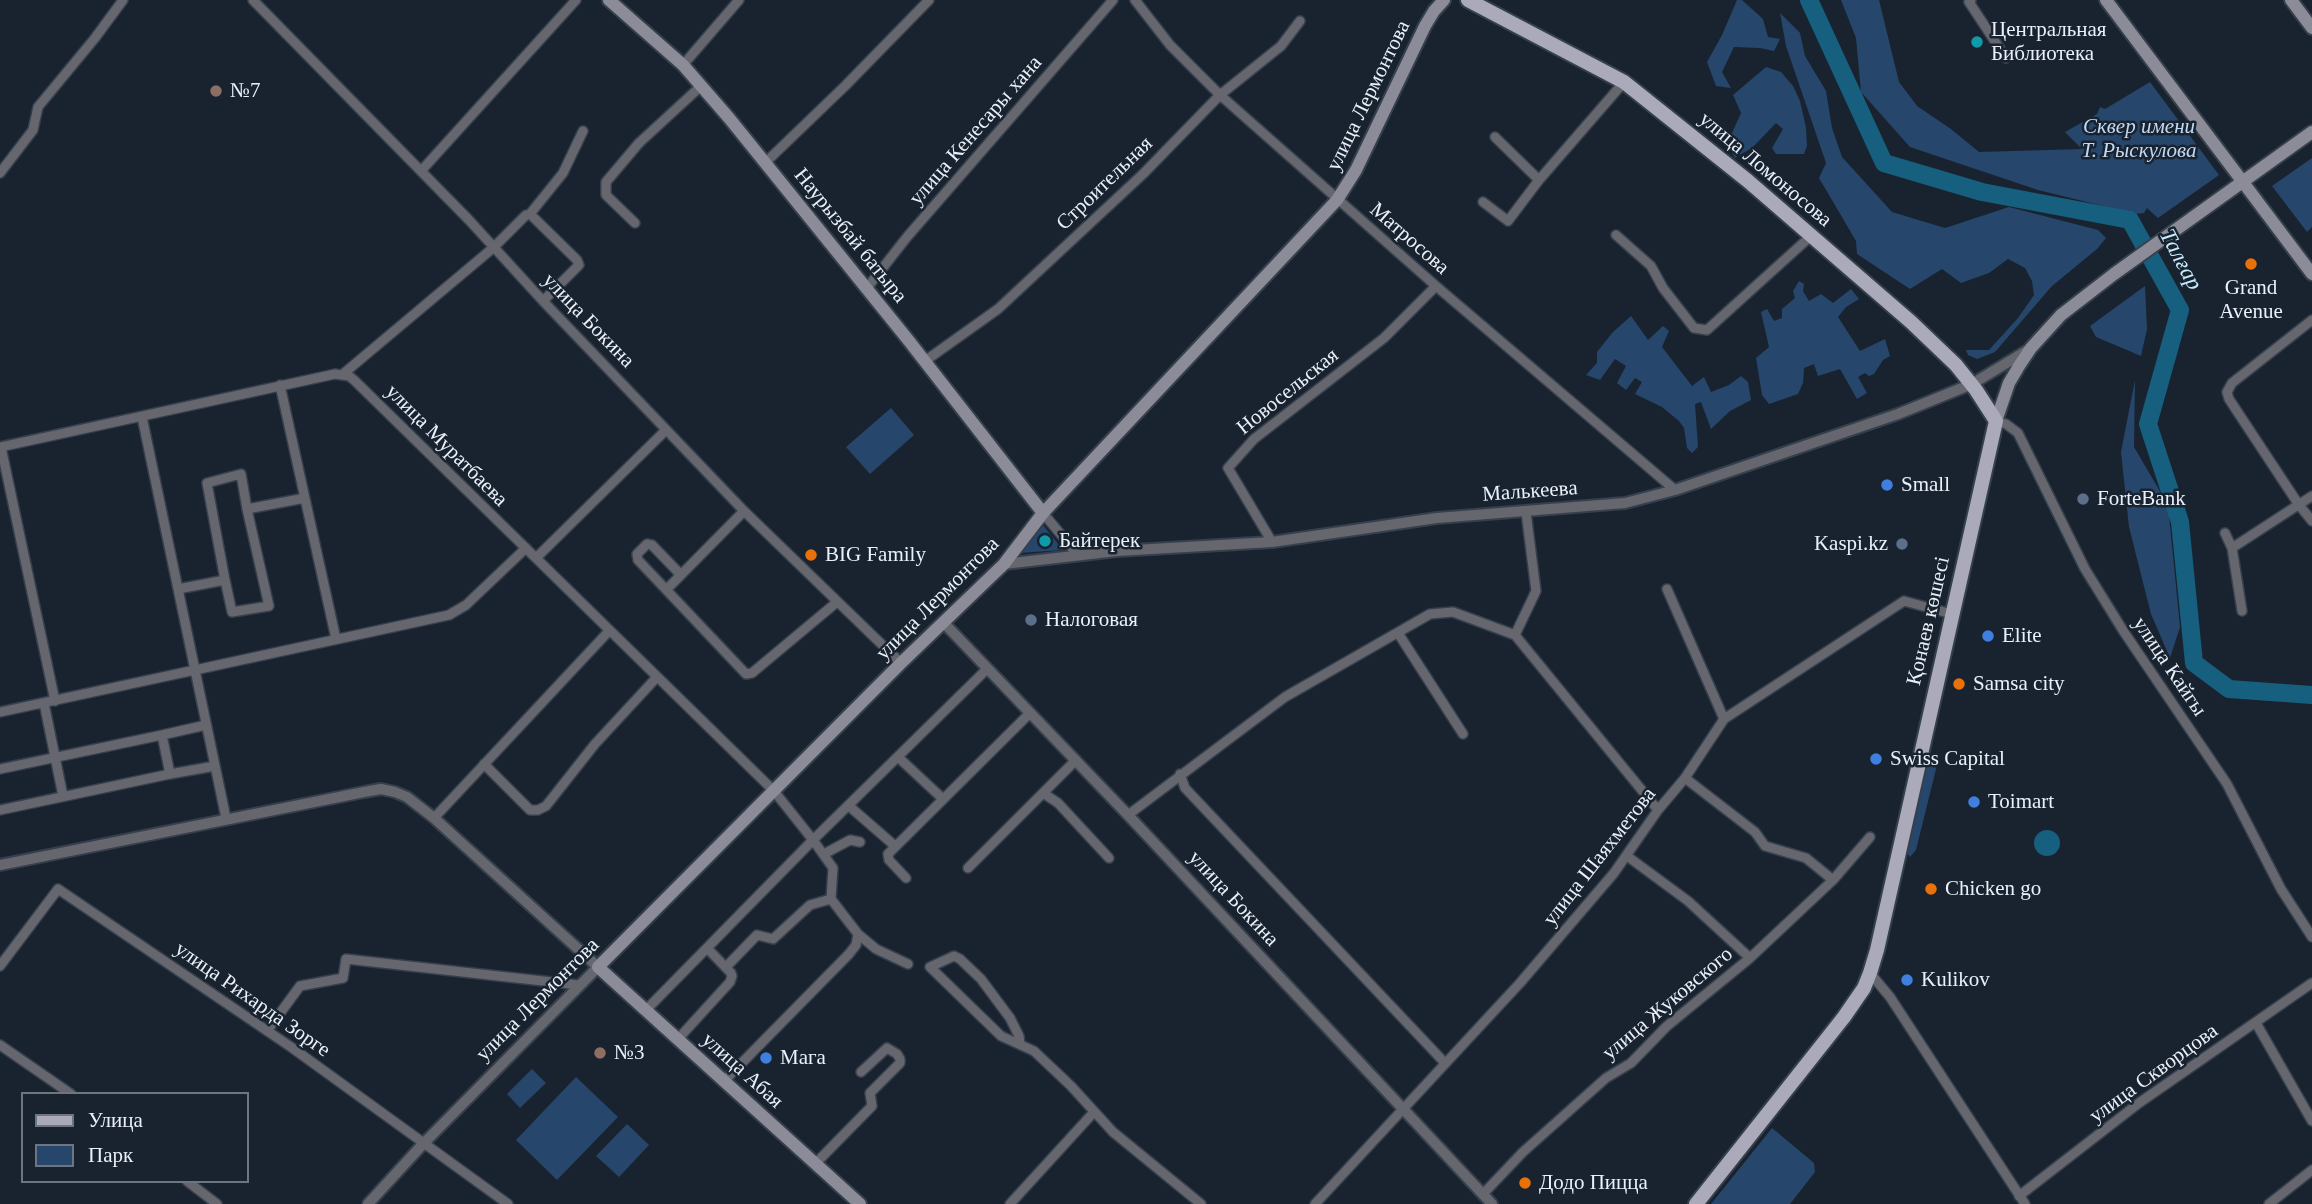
<!DOCTYPE html>
<meta charset="utf-8">
<style>
body{margin:0}
#map{position:relative;width:2312px;height:1204px;overflow:hidden;background:#192330;font-family:Georgia,serif}
canvas{display:block}
.legend{position:absolute;left:21px;top:1092px;width:228px;height:91px;box-sizing:border-box;background:#192330;border:2px solid #6c7580;margin:0;padding:9px 12px;list-style:none;font-size:21px;color:#e9f0f9}
.legend li{display:flex;align-items:center;gap:14px;height:35px}
.legend b{width:35px;border:2px solid #6c7580}
</style>
<div id="map">
<canvas width="2312" height="1204"></canvas>
<ul class="legend">
<li><b style="height:9px;background:#aaaaba"></b>Улица</li>
<li><b style="height:19px;background:#26466b"></b>Парк</li>
</ul>
</div>
<script>
const c = document.querySelector('canvas').getContext('2d');
c.lineJoin = 'round';
function fill(path, color) {
  c.fillStyle = color;
  c.fill(path, 'evenodd');
}
function poly(rows) {
  const path = new Path2D();
  for (const r of rows) {
    if (r.length === 3) {
      path.moveTo(r[0] + r[2], r[1]);
      path.arc(r[0], r[1], r[2], 0, 2 * Math.PI);
      continue;
    }
    path.moveTo(r[0], r[1]);
    for (let i = 2; i < r.length; i += 2) path.lineTo(r[i], r[i + 1]);
  }
  return path;
}
function trace(path, color, width, dash) {
  c.strokeStyle = color;
  c.lineWidth = width;
  c.lineCap = dash ? 'butt' : 'round';
  c.setLineDash(dash || []);
  c.stroke(path);
}
function label(font, color, halo, rows, align = 'center') {
  c.font = font + ' Georgia,serif';
  c.lineWidth = 5;
  c.setLineDash([]);
  c.textBaseline = 'middle';
  c.strokeStyle = halo;
  c.fillStyle = color;
  for (const [text, x, y, turn = 0] of rows) {
    c.save();
    c.translate(x, y);
    c.rotate((+turn || 0) * Math.PI / 180);
    c.textAlign = isNaN(turn) ? turn : align;
    if (halo) c.strokeText(text, 0, 0);
    c.fillText(text, 0, 0);
    c.restore();
  }
}
const green = poly([
 [1737,0,1742,0,1763,19,1768,37,1780,39,1774,51,1760,48,1734,47,1722,72,1731,88,1716,86,1707,62,1722,35],
 [1841,0,1879,0,1899,82,1917,106,1951,129,1979,152,2082,149,2065,132,2097,114,2100,107,2105,109,2150,82,2219,175,2158,218,2147,208,2144,213,2136,214,2038,190,1910,147,1861,92,1856,38],
 [1780,13,1800,33,1805,56,1826,91,1832,128,1842,157,1892,212,1945,228,2009,207,2098,230,2106,238,2097,249,2052,286,1995,352,1977,359,1968,355,1966,350,1989,350,2018,318,2034,295,2032,281,2025,268,2008,259,1989,273,1961,283,1942,269,1910,289,1857,254,1856,241,1819,178,1826,163,1786,46],
 [1766,67,1781,72,1793,86,1800,101,1806,128,1807,146,1804,154,1776,154,1772,148,1783,129,1776,123,1752,148,1735,158,1727,144,1741,113,1733,95],
 [2312,158,2312,227,2307,232,2272,186],
 [1799,281,1804,284,1803,291,1809,301,1821,294,1833,303,1851,289,1859,299,1846,307,1838,317,1860,351,1885,339,1890,356,1883,360,1874,374,1869,376,1865,373,1858,377,1867,393,1857,399,1840,369,1818,376,1814,364,1804,368,1803,383,1798,394,1769,404,1762,395,1756,358,1769,347,1761,312,1767,309,1774,321,1782,318,1782,309,1795,298,1793,291],
 [2145,286,2147,329,2141,356,2096,337,2090,326],
 [1631,316,1648,340,1663,326,1669,331,1662,347,1692,386,1704,377,1711,392,1729,385,1741,376,1748,382,1751,400,1730,411,1711,429,1701,402,1695,404,1698,447,1692,453,1687,448,1684,428,1679,421,1662,407,1635,394,1642,382,1635,378,1626,390,1617,383,1626,366,1615,359,1600,380,1586,375,1597,363,1597,352,1613,332],
 [2135,380,2134,447,2168,505,2180,627,2170,658,2151,614,2129,527,2121,452],
 [891,408,914,435,870,474,846,447],
 [1043,525,1063,550,1019,553],
 [1931,753,1936,754,1938,761,1916,850,1910,857,1906,851,1927,759],
 [532,1069,546,1083,520,1108,507,1094],
 [576,1077,618,1117,557,1180,516,1140],
 [627,1124,649,1145,619,1177,596,1156],
 [1772,1128,1814,1163,1815,1172,1790,1204,1711,1204]
]);
const water = poly([
 [2047,843,13]
]);
const river = poly([
 [1809,0,1884,163,1982,192,2130,220,2180,310,2148,424,2180,522,2194,663,2229,689,2312,695]
]);
const minor = poly([
 [253,0,469,220,543,301,744,511,901,663],
 [1135,0,1170,45,1220,95,1436,286,1675,490],
 [1971,0,1969,2,2006,58],
 [683,65,739,0],
 [1495,137,1539,180],
 [766,162,845,86,929,0],
 [421,171,576,0],
 [0,173,33,130,38,107,95,38,123,0],
 [1483,202,1508,221,1539,180,1624,82],
 [530,214,577,260,579,265,543,301],
 [635,223,606,195,606,182,639,143,701,86],
 [1616,235,1651,266,1663,288,1694,328,1707,330,1812,235],
 [867,288,907,237,1113,0],
 [2312,320,2232,383,2227,392,2229,399,2299,505,2312,521],
 [925,361,998,309,1143,174,1220,95,1281,46,1300,21],
 [343,374,493,248,526,215,530,214,563,173,583,131],
 [280,385,336,639],
 [1996,421,2006,424,2018,433,2085,569,2124,632,2227,784,2281,889,2312,937],
 [0,447,335,374,349,376,354,380,774,791,813,840,646,1010],
 [1,447,55,701],
 [1526,512,1536,591,1515,635,1658,810],
 [1043,513,1078,555],
 [2225,533,2232,548],
 [1272,542,1228,468,1254,439,1384,338,1436,286],
 [536,558,666,430],
 [681,575,652,545,647,544,637,554,638,560,746,674,752,673,837,602],
 [225,580,232,612,269,606,247,509],
 [178,589,225,580,207,483,241,474,247,509,305,498],
 [667,589,744,511],
 [1667,589,1724,719],
 [2242,611,2232,548,2312,496],
 [1398,633,1463,734],
 [44,703,63,796],
 [0,712,195,670,142,417],
 [162,735,206,725],
 [898,757,943,799],
 [484,764,530,810,538,810,546,806,595,744,657,677],
 [0,769,162,735,170,774,0,810],
 [170,774,215,766],
 [1180,774,1185,788,1445,1063],
 [1685,778,1755,832,1765,846,1806,858,1833,880],
 [1043,793,1058,803,1109,858],
 [849,806,895,846],
 [1128,815,1285,697,1430,614,1453,612,1515,635],
 [226,818,195,670,449,615,466,605,526,548],
 [434,818,609,631],
 [824,854,850,840,860,842],
 [1627,856,1688,901,1750,958],
 [968,868,1076,760],
 [906,878,889,860,888,854,1030,713],
 [908,964,876,949,858,934,831,899,833,868,813,840,987,669],
 [0,966,58,889,291,1047,508,1204],
 [726,967,757,935,773,939,810,905,831,899],
 [1870,973,1890,997,2025,1204],
 [2256,1023,2312,1121],
 [267,1031,300,986,343,978,346,959,579,985],
 [678,1039,730,982,732,976,731,973,707,948],
 [1020,1044,1019,1036,1010,1018,981,979,960,959,954,956,930,967,1001,1036,1034,1051,1071,1086,1113,1132,1201,1204],
 [0,1045,71,1094],
 [724,1081,849,954,856,945,858,934],
 [816,1163,872,1106,870,1093,900,1063,900,1059,897,1054,887,1048,861,1072],
 [187,1181,217,1204],
 [1483,1194,1523,1152,1606,1078,1631,1063,1667,1026,1750,958,1833,880,1870,837],
 [2019,1196,2139,1103,2312,983],
 [1010,1204,1094,1112],
 [1315,1204,1520,983,1614,873,1658,810,1685,778,1724,719,1904,601,1952,614],
 [2269,1204,2312,1170]
]);
const tertiary = poly([
 [1004,564,1117,551,1272,542,1437,518,1625,503,1675,490,1898,414,1972,384,2028,350],
 [943,622,1128,815,1492,1204],
 [0,865,364,792,381,789,395,792,407,797,434,818,598,967,423,1144,368,1204]
]);
const secondary = poly([
 [609,0,683,65,729,118,909,341,1043,513],
 [2106,0,2312,274],
 [2291,0,2312,28],
 [1996,421,2009,383,2019,366,2031,348,2061,315,2114,274,2312,132],
 [860,1204,598,967,901,663,1004,564,1043,513,1337,200,1356,170,1425,26,1434,11,1444,0]
]);
const primary = poly([
 [1468,0,1624,82,1748,181,1911,322,1956,365,1976,390,1996,421,1877,950,1870,973,1864,988,1844,1017,1696,1204]
]);
const markers = [
 [1977,42,7,"#0f9aa8"],
 [216,91,7,"#8d6e63"],
 [2251,264,7,"#e8710a"],
 [1887,485,7,"#3f7fe0"],
 [2083,499,7,"#5c6f8a"],
 [1045,541,7,"#0f9aa8"],
 [1902,544,7,"#5c6f8a"],
 [811,555,7,"#e8710a"],
 [1031,620,7,"#5c6f8a"],
 [1988,636,7,"#3f7fe0"],
 [1959,684,7,"#e8710a"],
 [1876,759,7,"#3f7fe0"],
 [1974,802,7,"#3f7fe0"],
 [1931,889,7,"#e8710a"],
 [1907,980,7,"#3f7fe0"],
 [600,1053,7,"#8d6e63"],
 [766,1058,7,"#3f7fe0"],
 [1525,1183,7,"#e8710a"]
];
const poiNames = [
 ["Центральная",1991,30],
 ["Библиотека",1991,54],
 ["№7",230,91],
 ["Grand",2251,288,"center"],
 ["Avenue",2251,312,"center"],
 ["Small",1901,485],
 ["ForteBank",2097,499],
 ["Байтерек",1059,541],
 ["Kaspi.kz",1888,544,"right"],
 ["BIG Family",825,555],
 ["Налоговая",1045,620],
 ["Elite",2002,636],
 ["Samsa city",1973,684],
 ["Swiss Capital",1890,759],
 ["Toimart",1988,802],
 ["Chicken go",1945,889],
 ["Kulikov",1921,980],
 ["№3",614,1053],
 ["Мага",780,1058],
 ["Додо Пицца",1539,1183]
];
const streetNames = [
 ["улица Лермонтова",1369,96,-64],
 ["улица Кенесары хана",976,131,-49],
 ["улица Ломоносова",1765,170,40],
 ["Строительная",1105,184,-44],
 ["Наурызбай батыра",850,236,51],
 ["Матросова",1409,239,41],
 ["улица Бокина",588,321,46],
 ["Новосельская",1288,392,-39],
 ["улица Муратбаева",446,446,45],
 ["Малькеева",1530,492,-4],
 ["улица Лермонтова",938,599,-45],
 ["Қонаев көшесі",1929,621,-77],
 ["улица Кайгы",2169,667,56],
 ["улица Шаяхметова",1600,857,-52],
 ["улица Бокина",1233,899,47],
 ["улица Рихарда Зорге",252,1000,35],
 ["улица Лермонтова",538,1000,-45],
 ["улица Жуковского",1668,1004,-40],
 ["улица Абая",742,1071,42],
 ["улица Скворцова",2154,1074,-36]
];
const parkNames = [
 ["Сквер имени",2139,127],
 ["Т. Рыскулова",2139,151]
];
const waterNames = [
 ["Талғар",2180,260,62]
];
fill(green, '#26466b');
fill(water, '#175f7f');
trace(river, '#175f7f', 18);
trace(minor, '#36404c', 12);
trace(tertiary, '#36404c', 14);
trace(secondary, '#36404c', 16);
trace(primary, '#36404c', 18);
trace(minor, '#66666e', 9);
trace(tertiary, '#66666e', 10);
trace(secondary, '#8c8c99', 12);
trace(primary, '#aaaaba', 14);
for (const [x, y, r, color] of markers) {
  const dot = new Path2D();
  dot.arc(x, y, r, 0, 2 * Math.PI);
  c.fillStyle = color;
  c.fill(dot);
  trace(dot, '#192330', 2.5);
}
label('21px', '#e9f0f9', '#192330', poiNames, 'left');
label('21px', '#e9f0f9', '#192330', streetNames);
label('italic 21px', '#c2d9f5', '#192330', parkNames);
label('italic 23px', '#c6eafe', '#192330', waterNames);
</script>
